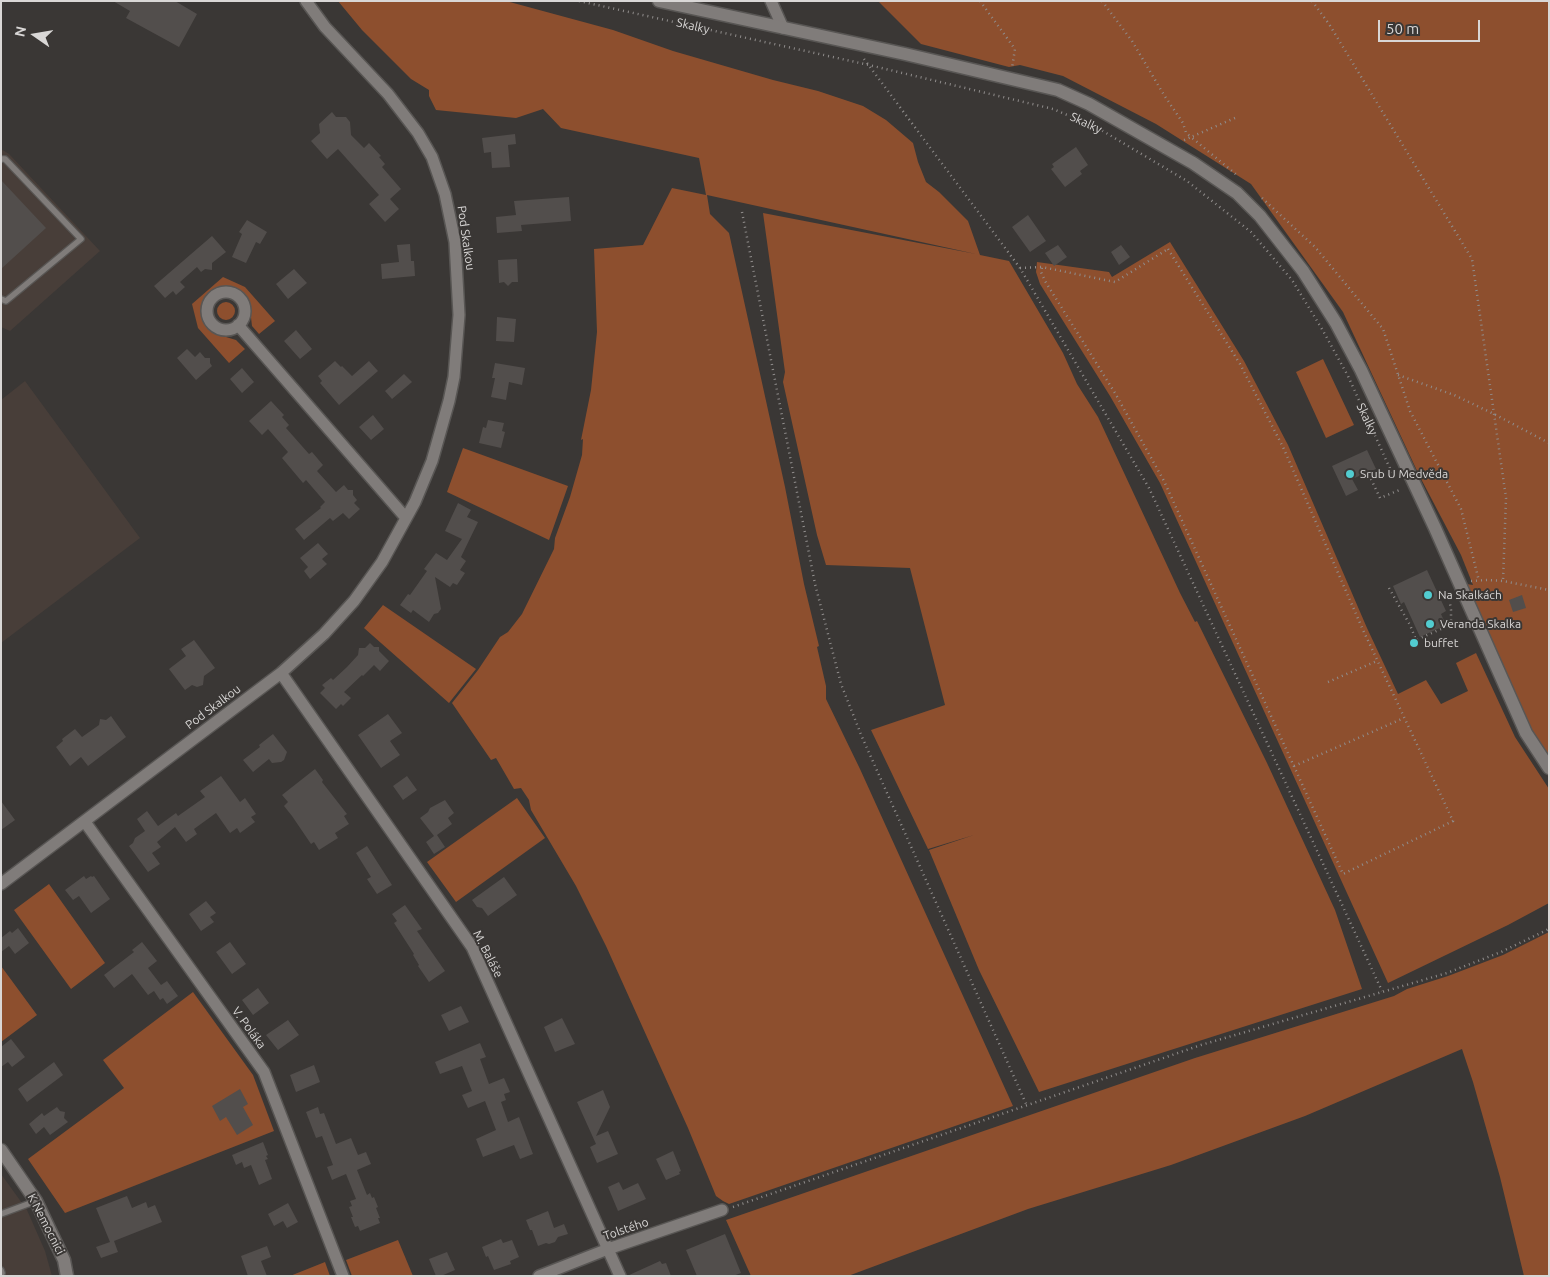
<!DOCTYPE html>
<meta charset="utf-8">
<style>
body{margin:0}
#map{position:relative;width:1550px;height:1277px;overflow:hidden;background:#3a3735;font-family:Ubuntu,sans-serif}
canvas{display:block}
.frame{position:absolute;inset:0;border:2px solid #d9d7d6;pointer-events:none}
.north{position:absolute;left:10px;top:10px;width:50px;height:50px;-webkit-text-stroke:4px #3a3735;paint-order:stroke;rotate:283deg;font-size:14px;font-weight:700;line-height:20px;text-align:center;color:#d9d7d6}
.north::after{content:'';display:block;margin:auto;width:18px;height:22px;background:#d9d7d6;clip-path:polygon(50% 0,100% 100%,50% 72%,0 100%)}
.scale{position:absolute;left:1378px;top:20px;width:102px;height:22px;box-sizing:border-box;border:2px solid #d9d7d6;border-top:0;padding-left:6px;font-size:15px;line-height:18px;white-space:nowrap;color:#d9d7d6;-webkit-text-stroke:4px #3a3735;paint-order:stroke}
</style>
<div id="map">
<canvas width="1550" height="1277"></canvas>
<div class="frame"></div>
<div class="north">N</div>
<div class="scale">50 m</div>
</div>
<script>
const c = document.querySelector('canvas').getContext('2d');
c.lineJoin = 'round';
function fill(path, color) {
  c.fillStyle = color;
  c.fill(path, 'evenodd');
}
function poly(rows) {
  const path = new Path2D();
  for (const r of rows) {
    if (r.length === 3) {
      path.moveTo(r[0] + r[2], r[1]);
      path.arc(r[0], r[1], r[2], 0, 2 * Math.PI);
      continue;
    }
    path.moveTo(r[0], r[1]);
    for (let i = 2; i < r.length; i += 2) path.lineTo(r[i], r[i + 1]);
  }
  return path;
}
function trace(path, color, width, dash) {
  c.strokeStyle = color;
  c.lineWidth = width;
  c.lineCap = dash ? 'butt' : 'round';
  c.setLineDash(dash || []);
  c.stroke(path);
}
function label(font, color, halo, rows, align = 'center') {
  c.font = font + ' Ubuntu,sans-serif';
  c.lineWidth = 4;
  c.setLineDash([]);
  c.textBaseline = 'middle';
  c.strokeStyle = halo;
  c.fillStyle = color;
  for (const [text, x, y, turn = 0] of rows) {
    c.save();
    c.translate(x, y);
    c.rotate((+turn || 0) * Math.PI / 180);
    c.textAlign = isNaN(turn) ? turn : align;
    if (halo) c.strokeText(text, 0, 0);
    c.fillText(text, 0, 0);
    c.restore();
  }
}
const built = poly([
 [1,149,9,154,100,251,10,331,1,327],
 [25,381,140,538,1,643,1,400],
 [1,1174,27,1210,45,1251,52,1276,1,1276]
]);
const green = poly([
 [338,1,506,1,613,30,673,51,773,80,818,91,863,106,886,120,913,143,918,162,926,182,939,192,968,221,980,255,1009,261,1063,353,1077,384,1098,417,1180,593,1195,622,1197,621,1267,763,1335,910,1362,989,1039,1092,979,970,929,850,974,835,928,849,871,730,945,705,910,568,826,565,817,535,783,382,785,372,763,213,976,254,707,195,710,214,729,233,785,487,804,584,819,646,817,647,826,686,826,699,860,769,1013,1106,729,1204,723,1201,716,1196,688,1128,606,946,576,886,531,810,529,800,521,788,514,789,496,758,491,760,452,703,478,670,500,637,508,632,522,614,554,549,555,538,570,497,582,455,583,439,581,440,591,390,597,332,594,249,643,245,672,188,706,195,699,158,561,128,543,109,516,118,436,110,429,96,429,90,411,79,362,30],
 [878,1,1549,1,1549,768,1460,583,1473,585,1461,555,1419,475,1343,312,1251,184,1156,124,1063,76,1020,65,1009,67,921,44],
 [1170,242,1244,361,1288,445,1367,628,1398,694,1426,680,1441,704,1468,691,1456,663,1476,653,1515,737,1549,789,1549,903,1508,925,1388,983,1160,483,1110,396,1040,284,1036,272,1037,262,1109,272,1112,277],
 [223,277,245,287,275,321,259,334,252,326,250,309,247,299,240,291,229,286,224,286,218,287,209,293,205,297,201,307,201,313,204,323,216,334,236,340,245,349,229,363,198,328,192,304],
 [226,311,9],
 [1323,359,1354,425,1326,438,1296,372],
 [463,448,568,486,549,540,447,492],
 [383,605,476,669,449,703,364,628],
 [517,798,545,838,456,902,427,862],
 [49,884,105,963,71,989,14,910],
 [1549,932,1549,1276,1524,1276,1500,1177,1473,1082,1462,1049,1305,1116,1171,1165,1028,1209,848,1276,751,1276,726,1220,1195,1058,1394,996,1407,989,1448,976,1503,955],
 [1,966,37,1015,1,1042],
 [193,992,253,1075,274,1131,65,1213,28,1159,124,1088,103,1060],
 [398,1240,413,1276,352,1276,346,1260],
 [325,1262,330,1276,290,1276]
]);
const building = poly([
 [113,1,175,1,197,14,179,47,126,18,130,11],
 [332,112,336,117,346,117,350,122,351,135,364,148,369,143,381,156,379,157,385,164,382,167,401,189,390,199,399,209,385,222,369,204,379,195,338,149,327,159,311,141,320,133,319,124],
 [515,134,516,144,508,145,510,167,492,168,491,152,484,153,482,138],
 [1076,147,1088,165,1080,171,1082,174,1065,187,1051,169,1054,167,1052,164],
 [1,180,46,228,1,269],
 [569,197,571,221,521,225,522,231,497,233,496,217,516,215,514,201],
 [1028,215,1046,241,1030,252,1012,227],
 [247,220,267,232,260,244,256,242,246,263,232,257,242,234,239,232],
 [212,236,226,252,212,263,212,270,205,269,201,272,197,267,180,282,185,287,176,295,173,291,165,298,154,286],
 [410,244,411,261,414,261,415,276,382,279,381,264,399,262,397,245],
 [1058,245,1067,257,1054,266,1045,253],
 [1121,245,1130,257,1119,265,1111,252],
 [517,259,518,282,512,282,508,286,504,282,499,283,498,260],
 [294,269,307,283,288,299,276,284],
 [497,317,516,319,514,342,496,341],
 [296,330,312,349,300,359,284,341],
 [187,349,195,357,200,352,205,358,210,358,210,363,212,366,196,380,177,358],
 [335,361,341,367,342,366,352,376,369,361,378,371,339,405,320,383,322,381,318,376],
 [495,363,525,368,522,385,509,382,506,400,491,397,495,378,492,378],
 [242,368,254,382,242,393,230,379],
 [404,374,412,382,392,399,385,391],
 [271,401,284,415,282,417,289,425,286,428,309,454,312,452,323,465,317,471,336,492,344,485,348,490,353,490,353,495,357,500,354,503,360,509,349,519,343,513,333,521,330,518,304,540,295,529,321,508,320,507,325,502,306,480,303,483,282,458,288,452,268,429,262,435,249,421],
 [373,415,384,429,371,440,359,427],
 [488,420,504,423,502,431,505,432,501,448,479,443,483,427,486,428],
 [1367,450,1376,469,1352,479,1358,490,1346,496,1332,466],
 [458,503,471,510,467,517,478,522,461,557,466,561,460,570,465,573,457,585,453,583,450,587,435,577,441,609,438,613,434,614,429,622,413,610,411,613,400,605,408,594,410,595,427,571,424,569,436,553,447,560,462,539,445,531],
 [318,543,328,554,322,559,327,564,310,579,304,571,308,567,300,558],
 [1427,570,1446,611,1441,614,1446,625,1420,637,1404,602,1401,604,1393,586],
 [1522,595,1526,608,1513,612,1509,600],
 [194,640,215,668,204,676,203,685,197,687,192,685,185,690,169,669,186,656,181,649],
 [370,643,374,647,379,647,379,651,389,661,380,671,374,665,363,676,362,675,344,692,351,698,343,706,341,704,336,709,320,693,325,688,322,685,331,678,333,680,347,667,358,655,359,648,365,648],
 [388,714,402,733,390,741,400,755,381,768,358,735],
 [111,716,126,737,88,766,81,757,70,766,56,747,63,741,62,739,75,729,82,737,99,725,100,719,106,720],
 [273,734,287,752,284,760,281,762,272,763,269,759,253,772,243,760,260,747,259,745],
 [315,769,323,780,322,782,347,814,344,816,349,824,335,833,338,838,319,850,314,842,311,844,292,816,284,806,288,802,282,795],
 [221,776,240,802,245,798,256,814,251,817,255,822,240,833,237,828,230,833,216,813,194,829,197,834,186,842,175,827,157,842,161,847,152,853,160,864,148,872,129,846,133,843,135,838,145,831,137,819,147,811,158,826,176,813,178,816,205,797,200,791],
 [407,776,417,790,403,800,393,786],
 [445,800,454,813,448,818,452,824,437,835,445,847,434,854,426,842,434,836,420,818,428,812,430,808],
 [1,801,15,820,1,830],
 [367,846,392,885,377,894,367,879,371,877,356,853],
 [84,876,86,879,91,876,92,877,94,876,110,899,91,913,79,896,73,900,65,890],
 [504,877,517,895,488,916,482,908,477,907,472,900],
 [206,901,216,913,210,917,214,922,201,931,189,914],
 [405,905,422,929,417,931,445,971,429,982,418,966,419,965,413,955,414,954,394,923,397,921,392,914],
 [18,928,29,943,15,954,9,946,1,952,1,938,10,931,12,933],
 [142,942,157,961,148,968,161,985,167,981,178,996,167,1004,163,998,160,1000,154,991,148,995,132,974,114,988,104,975,134,952,132,950],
 [230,942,246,964,232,974,216,952],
 [258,988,269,1003,253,1015,242,1000],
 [461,1006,469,1022,449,1031,441,1015],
 [562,1018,575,1044,555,1052,544,1027],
 [288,1020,299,1035,278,1050,266,1035],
 [11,1039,25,1057,12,1067,8,1062,1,1067,1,1047],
 [480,1043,486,1057,480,1059,489,1084,504,1078,510,1092,504,1094,506,1100,501,1102,508,1122,519,1117,533,1154,520,1159,514,1145,483,1157,476,1139,496,1130,485,1101,468,1108,462,1095,472,1091,462,1066,440,1074,435,1062],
 [54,1062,63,1075,27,1102,18,1089],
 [314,1065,320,1082,296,1092,290,1075],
 [240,1089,248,1104,243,1107,253,1125,237,1135,226,1117,220,1121,212,1106],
 [603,1090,610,1107,596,1136,608,1131,618,1154,597,1163,590,1147,596,1144,577,1102],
 [57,1107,60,1111,65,1112,64,1118,68,1122,50,1135,44,1127,36,1134,29,1124,42,1113,44,1116],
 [318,1107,320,1114,324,1113,336,1144,351,1138,358,1155,366,1152,371,1164,357,1170,367,1195,370,1193,372,1198,374,1197,378,1207,376,1208,380,1218,378,1218,380,1223,360,1231,358,1226,355,1227,351,1217,353,1217,349,1207,352,1206,350,1201,356,1199,346,1174,332,1180,327,1167,333,1165,322,1136,316,1138,306,1112],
 [263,1142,268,1155,266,1156,268,1159,265,1160,272,1179,259,1185,251,1165,244,1168,242,1162,236,1165,232,1155],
 [673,1151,681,1171,679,1172,680,1174,666,1180,656,1159],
 [619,1182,623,1190,638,1183,646,1199,618,1211,608,1187],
 [127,1196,132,1208,146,1202,148,1208,155,1205,162,1222,114,1241,118,1252,101,1258,96,1247,110,1242,96,1208],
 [288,1203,298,1222,287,1228,283,1221,274,1226,268,1214],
 [548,1211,554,1228,564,1224,568,1234,558,1237,555,1242,549,1244,546,1243,538,1246,532,1230,530,1230,526,1220],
 [725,1234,741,1273,733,1276,697,1276,686,1250],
 [501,1239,503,1243,512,1240,519,1257,510,1261,511,1264,494,1270,488,1256,486,1257,482,1247],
 [267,1246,271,1257,261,1261,267,1276,248,1276,241,1256],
 [447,1252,455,1270,441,1276,436,1276,429,1259],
 [660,1261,662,1264,666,1263,671,1276,627,1276]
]);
const path = poly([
 [579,1,869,65,1053,109,1096,127,1187,181,1251,232,1292,280,1322,329,1348,376,1392,473,1397,479],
 [980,1,1015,49,1012,68],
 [1102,1,1132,41,1164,95,1183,123,1186,133,1191,137,1182,141],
 [1312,1,1329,24,1472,259,1506,498,1503,581],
 [864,59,1020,268,1149,488,1382,991],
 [1235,118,1191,137,1238,176],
 [1262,198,1315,247,1383,329,1410,411,1461,509,1479,581],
 [742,212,815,584,841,684,862,737,1027,1106],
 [1168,249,1240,364,1283,447,1363,630,1453,821,1343,874,1164,481,1115,393,1045,281,1041,272,1042,267,1115,282,1168,249],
 [1020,268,1041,267],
 [1398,375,1454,395,1494,414,1549,443],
 [1371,479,1380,498,1402,489],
 [1471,581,1487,580,1503,581,1549,590],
 [1389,588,1410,625,1416,640,1448,626,1451,621,1451,610,1448,591],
 [1328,682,1377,661],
 [1294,766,1404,718],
 [733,1207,1201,1045,1447,973,1501,952,1549,929]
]);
const service = poly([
 [1,159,5,159,81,239,6,301,1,299],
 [1,1214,36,1201],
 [1,1270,2,1273]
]);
const minor = poly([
 [771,1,783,28],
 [226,311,19],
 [238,325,406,518],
 [281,673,472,947,620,1276],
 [85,822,264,1072,343,1276],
 [1,884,281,673,324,634,354,601,382,562,415,502,432,461,449,401,454,377,459,315,455,242,445,194,432,157,418,133,388,94,325,27,306,1],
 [539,1276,608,1249,722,1210]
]);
const tertiary = poly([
 [659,1,905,54,1058,90,1089,104,1193,163,1237,193,1260,216,1303,271,1336,323,1361,370,1435,528,1526,733,1549,768],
 [1,1150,36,1201,64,1260,67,1276]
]);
const markers = [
 [1350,474,5,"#52ccd0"],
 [1428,595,5,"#52ccd0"],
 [1430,624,5,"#52ccd0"],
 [1414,643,5,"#52ccd0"]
];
const streetNames = [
 ["Skalky",693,26,13],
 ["Skalky",1086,123,25],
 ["Pod Skalkou",466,238,82],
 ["Skalky",1367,419,65],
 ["Pod Skalkou",213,707,-37],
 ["M. Baláše",488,954,63],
 ["V. Poláka",249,1028,54],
 ["K Nemocnici",46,1224,63],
 ["Tolstého",626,1229,-19]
];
const poiNames = [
 ["Srub U Medvěda",1360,474],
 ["Na Skalkách",1438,595],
 ["Veranda Skalka",1440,624],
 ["buffet",1424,643]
];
fill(built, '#483e39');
fill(green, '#8d4f2e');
fill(building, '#524e4c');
trace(service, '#585654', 8);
trace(minor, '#585654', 14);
trace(tertiary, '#585654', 15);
trace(path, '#908d8c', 2.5, [1, 4]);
trace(service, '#807c7a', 5.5);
trace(minor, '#807c7a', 11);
trace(tertiary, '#807c7a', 12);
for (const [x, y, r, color] of markers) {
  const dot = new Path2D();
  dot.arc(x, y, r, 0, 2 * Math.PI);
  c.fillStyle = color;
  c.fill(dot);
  trace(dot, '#3a3735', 2);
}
label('12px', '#d9d7d6', '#3a3735', streetNames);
label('12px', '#d9d7d6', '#3a3735', poiNames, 'left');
</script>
